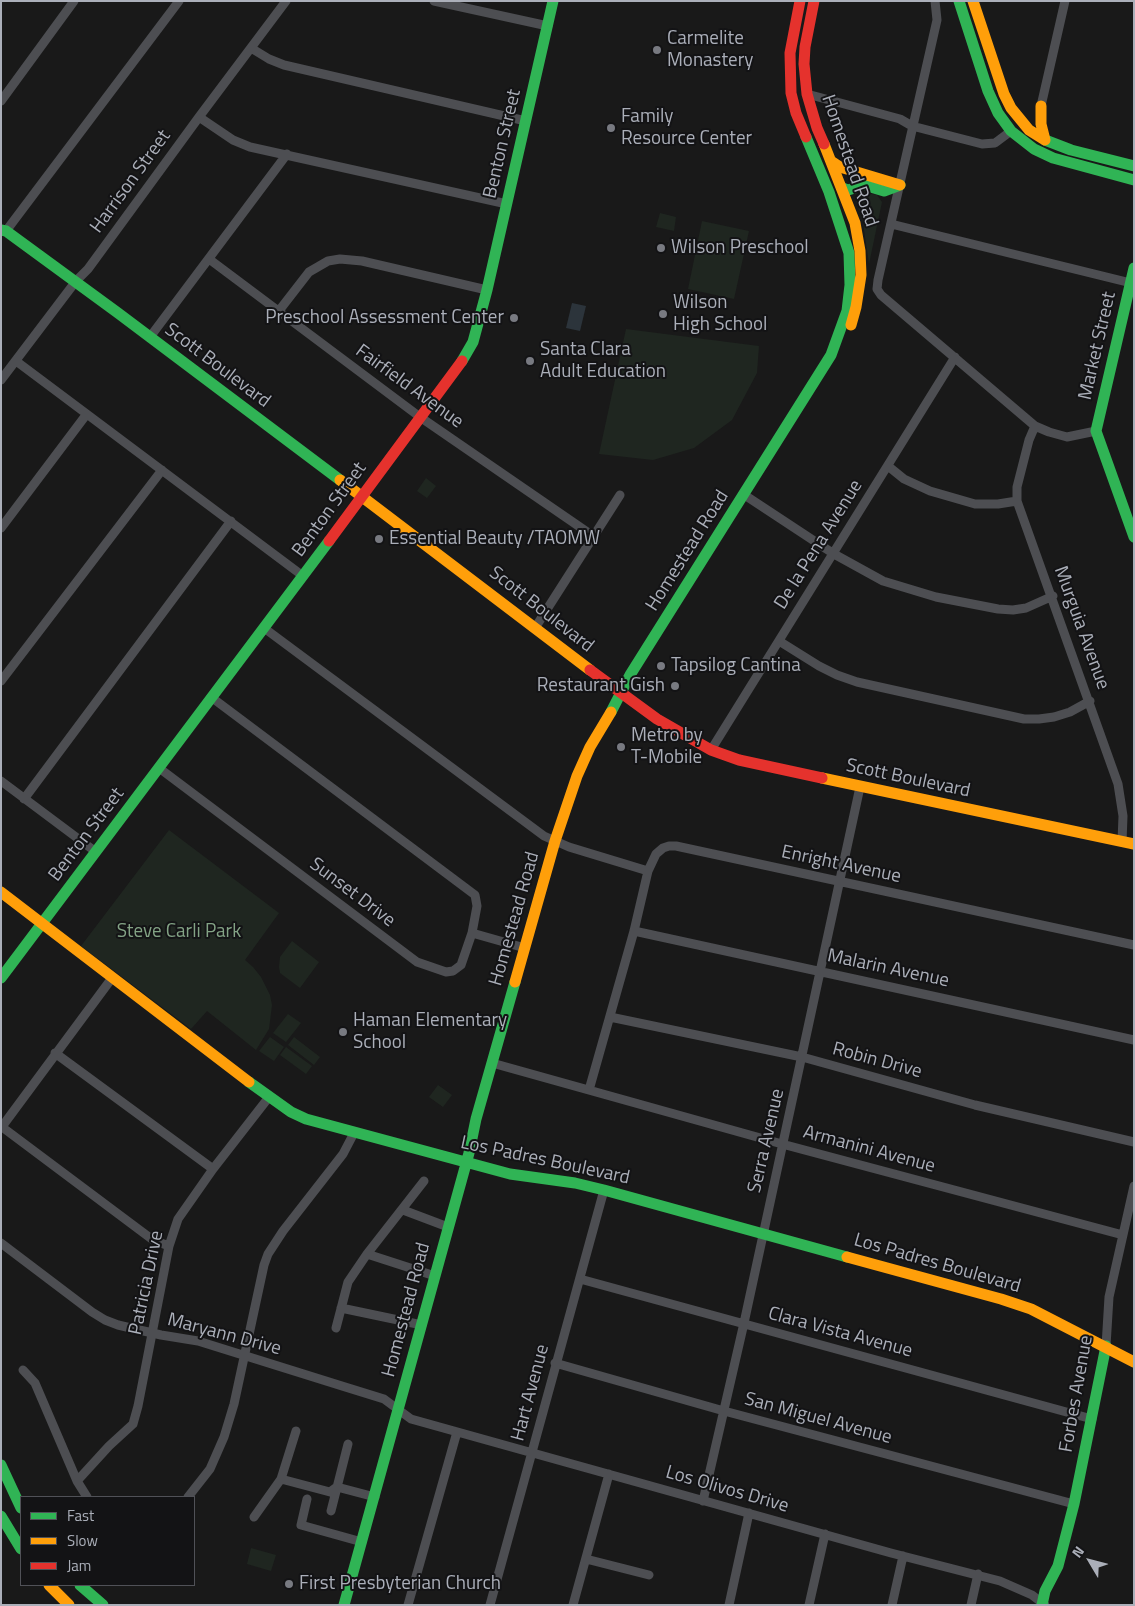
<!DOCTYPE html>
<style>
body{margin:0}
#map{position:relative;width:1135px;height:1606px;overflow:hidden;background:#191919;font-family:"Titillium Web",sans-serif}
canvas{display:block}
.frame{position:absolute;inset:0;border:2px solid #abafb9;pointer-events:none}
.legend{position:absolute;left:20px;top:1496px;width:175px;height:90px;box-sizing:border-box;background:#131315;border:1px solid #505157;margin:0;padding:6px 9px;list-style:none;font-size:15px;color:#abafb9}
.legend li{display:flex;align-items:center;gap:10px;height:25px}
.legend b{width:25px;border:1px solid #505157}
.north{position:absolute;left:1065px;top:1536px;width:50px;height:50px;-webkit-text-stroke:4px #131315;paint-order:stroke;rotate:307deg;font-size:14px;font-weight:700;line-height:20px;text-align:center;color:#abafb9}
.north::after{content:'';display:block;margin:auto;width:18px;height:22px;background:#abafb9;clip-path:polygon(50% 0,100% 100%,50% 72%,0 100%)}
</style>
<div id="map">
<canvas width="1135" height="1606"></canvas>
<div class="frame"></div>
<ul class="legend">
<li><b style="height:6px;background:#30b455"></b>Fast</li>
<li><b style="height:6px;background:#ff9f0a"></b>Slow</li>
<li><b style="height:6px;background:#e5322d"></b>Jam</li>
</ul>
<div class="north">N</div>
</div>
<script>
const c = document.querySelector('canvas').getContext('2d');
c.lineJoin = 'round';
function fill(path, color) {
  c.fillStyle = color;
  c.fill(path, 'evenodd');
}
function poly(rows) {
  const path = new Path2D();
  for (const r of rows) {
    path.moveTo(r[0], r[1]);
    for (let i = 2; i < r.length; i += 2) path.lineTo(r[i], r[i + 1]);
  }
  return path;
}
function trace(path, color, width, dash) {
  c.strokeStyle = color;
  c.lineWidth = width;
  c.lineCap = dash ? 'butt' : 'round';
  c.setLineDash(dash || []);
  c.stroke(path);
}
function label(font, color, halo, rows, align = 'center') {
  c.font = font + ' "Titillium Web",sans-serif';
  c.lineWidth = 4;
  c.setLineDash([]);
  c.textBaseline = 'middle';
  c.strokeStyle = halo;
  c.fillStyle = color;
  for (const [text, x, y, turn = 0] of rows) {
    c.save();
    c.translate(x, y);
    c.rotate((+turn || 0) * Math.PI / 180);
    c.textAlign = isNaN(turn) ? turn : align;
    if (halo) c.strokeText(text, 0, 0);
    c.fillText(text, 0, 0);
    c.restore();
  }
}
const green = poly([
 [862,192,877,195,882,202,869,264,863,223,856,201,858,194],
 [660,213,676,217,674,231,656,227],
 [702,221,749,231,734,299,688,289],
 [626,329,759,346,757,373,732,420,694,448,653,460,599,454],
 [426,478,436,486,427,498,417,491],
 [169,830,279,913,245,960,253,967,261,977,270,995,272,1005,269,1029,256,1050,207,1011,191,1029,81,946],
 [292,941,319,962,300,988,280,973,279,967,280,957],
 [288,1014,301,1023,286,1042,273,1033],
 [270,1037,284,1047,274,1061,259,1051],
 [294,1037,320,1057,314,1065,288,1045],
 [286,1047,312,1066,306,1074,280,1055],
 [438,1085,452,1095,443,1107,429,1097],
 [251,1548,276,1555,271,1571,247,1564]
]);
const water = poly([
 [572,303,586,306,580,331,566,328]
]);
const street = poly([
 [434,1,548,26],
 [935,1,937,20,878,280,877,289,881,295,1035,426,1049,432,1067,437,1096,431],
 [251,48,269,59,284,65,526,121],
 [807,94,900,119,912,126,982,144,995,143,1011,131],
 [1,101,74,1],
 [1041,106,1065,1],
 [199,117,233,140,250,147,507,204],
 [891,224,1131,283],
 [6,231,179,1],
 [209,259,420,417,593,536],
 [278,312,309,272,328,261,340,259,362,261,487,290],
 [150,337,287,154],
 [16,361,303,576],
 [1,380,76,281,88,269,199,117,286,1],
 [1035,426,1029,440,1017,487,1017,501,1118,784,1123,816,1122,842],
 [888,466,904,479,930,491,975,504,998,504,1017,501],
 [743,494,834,554,883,581,936,597,998,609,1013,610,1026,608,1053,596],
 [1,528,86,415],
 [264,628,544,836,569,847,648,871],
 [535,628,620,495],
 [779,641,819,666,837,675,857,682,1024,719,1039,719,1054,717,1070,712,1090,701],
 [1,681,162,470],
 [711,750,955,357],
 [159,768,417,962,446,972,453,971,461,965,472,933,477,906,475,895,211,697],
 [1,781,96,852],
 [24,799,231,521],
 [634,931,1134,1040],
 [472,933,525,948],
 [610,1017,802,1057,975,1105,1134,1142],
 [55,1053,213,1169],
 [492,1063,782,1144,1123,1235],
 [589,1090,634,931,648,871,656,854,663,848,669,846,676,846,1134,945],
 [2,1127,153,1240,169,1246],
 [1,1128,112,978],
 [403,1210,448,1227],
 [1,1243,92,1312,105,1320,118,1325,161,1335,198,1341,342,1386,384,1399,411,1419,891,1553,1000,1581,1032,1595,1045,1605],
 [367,1254,435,1276],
 [580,1279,1092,1419],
 [341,1308,422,1325],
 [336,1328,348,1282,367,1254,424,1181],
 [1106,1346,1109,1297,1134,1186],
 [555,1363,724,1411,1074,1504],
 [23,1370,35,1383,77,1481,87,1497],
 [281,1479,330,1492,337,1487,375,1497],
 [77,1481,109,1446,133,1424,138,1406,169,1246,178,1219,213,1169,269,1097],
 [188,1497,210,1469,224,1437,234,1404,264,1265,268,1254,283,1231,343,1154,354,1133],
 [307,1499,301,1525,362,1542],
 [703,1501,744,1323,860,787],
 [331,1511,348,1444],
 [254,1517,281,1479,296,1431],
 [586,1559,649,1575],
 [408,1605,457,1432],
 [490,1605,604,1190],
 [573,1605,609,1474],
 [729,1605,749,1513],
 [809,1605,825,1534],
 [892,1605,903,1556],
 [971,1605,978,1574]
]);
const fast = poly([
 [959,1,988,91,998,113,1011,131,1034,149,1053,158,1134,180],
 [1045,140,1071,150,1134,166],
 [843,188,848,190,864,185,884,191,900,185],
 [1,230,6,231,118,313,340,480],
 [1134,268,1096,431,1134,537],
 [462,361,473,342,487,290,553,1],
 [611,712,630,675,831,355,847,311,850,285,849,253,829,192,806,137],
 [1,978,329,541],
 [249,1082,291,1112,306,1119,510,1174,575,1183,604,1190,847,1257],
 [1,1465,21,1508],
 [1,1516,21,1549],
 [80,1585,103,1605],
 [344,1605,469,1153,476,1119,515,982],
 [1042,1605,1045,1591,1058,1566,1074,1504,1106,1346]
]);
const slow = poly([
 [973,1,1004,94,1011,108,1029,130,1045,140],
 [1041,106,1041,124,1045,140],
 [824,144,855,223,860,251,861,275,856,307,851,325],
 [831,161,840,167,900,185],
 [340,480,590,670],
 [822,778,1134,844],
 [1,892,249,1082],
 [515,982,555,841,577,776,590,747,611,712],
 [847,1257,1001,1299,1031,1309,1134,1362],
 [49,1585,69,1605]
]);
const jam = poly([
 [800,1,790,53,791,93,796,113,806,137],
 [814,1,805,47,804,64,807,94,817,128,824,144],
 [329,541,462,361],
 [590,670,657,719,711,750,739,760,822,778]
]);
const markers = [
 [657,50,5,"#787a81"],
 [611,128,5,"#787a81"],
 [661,248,5,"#787a81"],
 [663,314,5,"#787a81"],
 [514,318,5,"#787a81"],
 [530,361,5,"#787a81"],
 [379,539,5,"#787a81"],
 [661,666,5,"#787a81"],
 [675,686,5,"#787a81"],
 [621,747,5,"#787a81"],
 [343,1032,5,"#787a81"],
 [289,1584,5,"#787a81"]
];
const poiNames = [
 ["Carmelite",667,39],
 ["Monastery",667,61],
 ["Family",621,117],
 ["Resource Center",621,139],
 ["Wilson Preschool",671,248],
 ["Wilson",673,303],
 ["High School",673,325],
 ["Preschool Assessment Center",504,318,"right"],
 ["Santa Clara",540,350],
 ["Adult Education",540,372],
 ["Essential Beauty /TAOMW",389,539],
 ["Tapsilog Cantina",671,666],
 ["Restaurant Gish",665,686,"right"],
 ["Metro by",631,736],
 ["T-Mobile",631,758],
 ["Haman Elementary",353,1021],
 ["School",353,1043],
 ["First Presbyterian Church",299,1584]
];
const streetNames = [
 ["Benton Street",503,144,-77],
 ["Homestead Road",849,161,71],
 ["Harrison Street",131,182,-54],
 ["Market Street",1098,346,-77],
 ["Scott Boulevard",217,366,37],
 ["Fairfield Avenue",409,387,36],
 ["Benton Street",330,510,-54],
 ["De la Pena Avenue",819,545,-58],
 ["Homestead Road",688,551,-58],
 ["Scott Boulevard",541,610,38],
 ["Murguia Avenue",1081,628,70],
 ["Scott Boulevard",908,779,12],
 ["Benton Street",87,835,-53],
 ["Enright Avenue",841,865,12],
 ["Sunset Drive",352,893,37],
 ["Homestead Road",515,919,-74],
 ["Malarin Avenue",888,969,12],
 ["Robin Drive",877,1061,15],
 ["Serra Avenue",767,1141,-77],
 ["Armanini Avenue",869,1150,15],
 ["Los Padres Boulevard",545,1161,12],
 ["Los Padres Boulevard",937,1264,16],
 ["Patricia Drive",147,1283,-78],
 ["Homestead Road",407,1310,-75],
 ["Clara Vista Avenue",840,1333,15],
 ["Maryann Drive",224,1335,15],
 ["Hart Avenue",531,1393,-75],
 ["Forbes Avenue",1077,1394,-80],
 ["San Miguel Avenue",818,1419,15],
 ["Los Olivos Drive",727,1490,16]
];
const parkNames = [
 ["Steve Carli Park",179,932]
];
fill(green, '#1f2620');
fill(water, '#2c343b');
trace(street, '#4d4e52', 9);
trace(fast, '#30b455', 11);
trace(slow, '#ff9f0a', 11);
trace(jam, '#e5322d', 11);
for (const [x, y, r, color] of markers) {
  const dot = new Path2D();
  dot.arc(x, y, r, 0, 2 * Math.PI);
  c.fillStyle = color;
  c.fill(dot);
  trace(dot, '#131315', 2);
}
label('19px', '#abafb9', '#131315', poiNames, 'left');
label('19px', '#abafb9', '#131315', streetNames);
label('19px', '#83a385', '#131315', parkNames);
</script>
